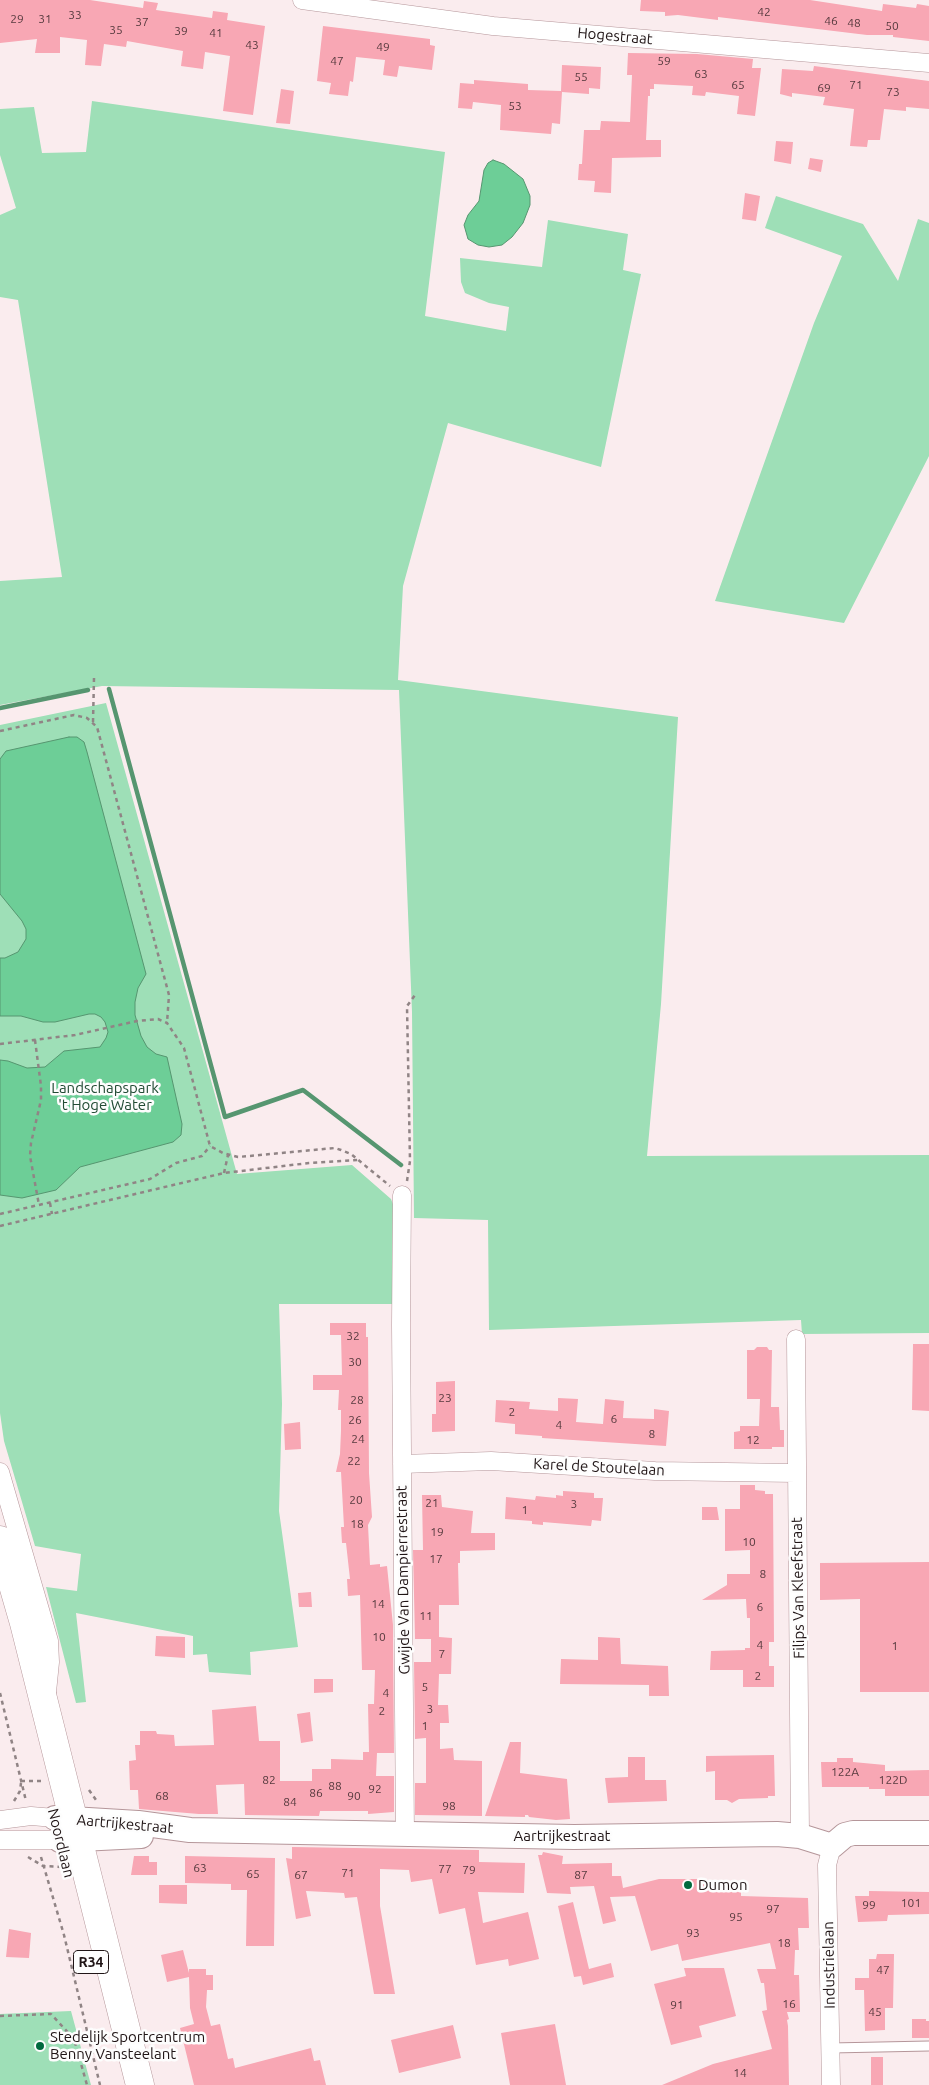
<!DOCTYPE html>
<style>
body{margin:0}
canvas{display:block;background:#faecee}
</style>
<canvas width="929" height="2085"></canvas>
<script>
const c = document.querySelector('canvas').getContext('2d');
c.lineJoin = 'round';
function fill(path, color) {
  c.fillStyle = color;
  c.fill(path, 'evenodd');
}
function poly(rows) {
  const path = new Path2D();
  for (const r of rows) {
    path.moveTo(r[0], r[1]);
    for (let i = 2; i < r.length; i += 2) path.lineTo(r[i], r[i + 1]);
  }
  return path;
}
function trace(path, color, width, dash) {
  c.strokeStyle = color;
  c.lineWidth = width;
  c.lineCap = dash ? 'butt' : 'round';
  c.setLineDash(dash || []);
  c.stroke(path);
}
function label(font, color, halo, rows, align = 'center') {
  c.font = font + ' Ubuntu,sans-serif';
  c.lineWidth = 5;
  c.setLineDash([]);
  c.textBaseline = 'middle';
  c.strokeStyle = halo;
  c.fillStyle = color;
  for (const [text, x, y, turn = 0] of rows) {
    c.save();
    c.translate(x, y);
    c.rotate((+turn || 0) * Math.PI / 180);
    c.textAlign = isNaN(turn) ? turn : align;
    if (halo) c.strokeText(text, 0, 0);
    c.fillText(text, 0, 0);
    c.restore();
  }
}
const green = poly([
 [92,101,445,152,425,316,506,331,509,307,489,303,465,293,461,282,460,258,542,267,548,220,628,234,623,270,641,274,601,467,448,423,403,586,398,680,678,717,661,1004,647,1156,929,1155,929,1333,802,1334,801,1320,489,1330,488,1220,414,1218,412,1012,399,690,102,686,0,705,0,581,62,577,18,300,0,297,0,215,16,208,0,155,0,109,34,107,42,153,86,152],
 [776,196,863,224,898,281,918,219,929,223,929,456,844,623,715,601,814,323,842,256,765,228],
 [106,703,237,1174,352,1165,391,1199,394,1207,395,1304,279,1304,282,1404,279,1511,298,1647,250,1652,251,1675,209,1672,207,1654,193,1655,193,1636,76,1613,86,1702,76,1703,46,1587,77,1591,81,1554,35,1546,4,1441,0,1413,0,725],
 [71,2011,91,2085,0,2085,0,2014]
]);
const water = poly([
 [493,160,504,164,523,179,530,196,530,205,523,223,512,237,502,245,489,247,478,245,468,239,464,225,468,215,479,201,484,170,488,163,493,160],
 [69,737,77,737,84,742,87,752,146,974,138,988,135,1002,135,1015,141,1036,147,1047,156,1054,167,1057,182,1124,181,1135,173,1142,80,1167,56,1190,22,1198,0,1195,0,1060,8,1061,27,1068,45,1067,64,1051,100,1047,106,1038,108,1032,105,1022,101,1017,95,1014,89,1014,55,1022,43,1022,21,1016,0,1016,0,958,5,958,18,952,26,939,26,929,22,921,0,894,0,759,6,751,69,737]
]);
const stream = poly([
 [109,689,225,1117,303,1090,401,1165],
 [0,708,88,690]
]);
const building = poly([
 [0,0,90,0,143,8,144,1,158,3,156,10,212,18,213,11,228,13,227,20,265,26,253,115,223,111,230,56,205,52,203,69,181,66,183,51,127,41,126,47,104,44,101,66,85,65,87,40,60,37,60,53,35,53,37,39,0,43],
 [641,0,810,0,882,11,883,4,916,8,917,4,929,6,929,41,893,37,893,35,867,35,718,17,718,20,678,15,665,16,665,12,640,11],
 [323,26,430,39,430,45,435,46,432,70,399,66,397,77,383,75,385,60,356,57,353,82,350,81,348,96,329,94,331,83,317,81],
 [628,53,697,54,753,59,752,68,761,68,755,116,737,114,739,96,706,92,705,96,692,95,693,86,654,84,654,89,650,89,650,96,648,96,646,140,661,140,661,157,612,158,611,193,594,192,595,181,578,180,579,164,582,164,584,130,600,130,601,121,630,122,632,75,627,75],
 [562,65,601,67,600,89,589,88,589,94,562,92,560,124,552,123,551,134,500,130,501,105,473,102,472,109,458,108,460,83,474,84,474,80,528,84,528,90,561,91],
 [814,66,929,81,929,109,906,107,906,111,884,109,880,140,868,140,867,147,850,146,854,109,823,105,825,97,792,93,792,97,780,94,782,69,813,71],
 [281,89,294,91,290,124,276,123],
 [776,141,793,142,791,164,774,161],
 [810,158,823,160,821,172,808,169],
 [745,193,760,196,756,221,742,219],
 [330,1323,366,1323,366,1337,368,1337,369,1473,372,1517,368,1525,370,1565,380,1564,380,1567,387,1566,393,1625,394,1753,377,1753,376,1776,394,1776,394,1812,368,1814,368,1811,320,1811,319,1816,245,1815,244,1784,216,1785,218,1814,199,1814,139,1809,138,1790,130,1790,129,1761,136,1760,135,1745,140,1745,140,1731,156,1731,157,1734,174,1735,175,1746,214,1745,212,1710,256,1706,259,1741,280,1741,280,1781,312,1781,312,1769,331,1769,331,1759,363,1760,363,1752,369,1752,368,1704,374,1704,375,1670,362,1670,360,1595,348,1596,347,1579,350,1579,346,1543,342,1543,341,1527,344,1527,341,1472,336,1472,340,1454,341,1431,341,1410,338,1410,339,1390,313,1390,313,1375,342,1375,341,1335,330,1335],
 [913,1344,929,1344,929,1411,912,1410],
 [757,1347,767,1347,769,1350,772,1350,771,1407,779,1407,780,1430,784,1430,784,1447,772,1447,772,1449,734,1449,734,1432,740,1431,740,1426,759,1426,760,1399,747,1399,747,1350,754,1350],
 [455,1381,455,1431,432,1432,432,1414,436,1414,436,1382],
 [558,1398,578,1399,576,1422,603,1424,605,1399,624,1401,623,1418,654,1419,654,1409,669,1411,666,1446,542,1438,542,1436,515,1434,515,1424,495,1422,496,1400,530,1402,529,1409,558,1411],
 [300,1422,301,1449,285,1450,284,1424],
 [740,1485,755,1485,755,1490,765,1491,765,1494,773,1494,774,1642,769,1642,769,1666,774,1666,774,1687,743,1687,743,1670,710,1670,711,1651,745,1650,745,1648,750,1648,750,1618,747,1618,746,1599,702,1600,727,1585,727,1574,750,1574,750,1550,725,1551,725,1509,740,1509],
 [563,1491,594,1493,594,1498,603,1498,601,1521,592,1520,591,1526,543,1522,543,1525,532,1524,532,1521,505,1519,506,1497,535,1500,536,1496,556,1498,556,1495,563,1496],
 [422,1495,441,1495,442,1507,473,1511,471,1533,495,1533,495,1550,460,1551,460,1563,458,1563,459,1605,439,1605,439,1637,452,1638,451,1674,439,1674,438,1705,448,1705,449,1723,440,1723,440,1749,453,1748,454,1760,482,1761,482,1816,415,1815,415,1783,426,1783,426,1738,415,1739,414,1662,431,1662,431,1639,415,1639,413,1550,423,1550],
 [702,1507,717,1507,719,1520,702,1520],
 [929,1562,929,1692,860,1692,860,1599,820,1600,820,1563],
 [311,1592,312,1607,299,1607,298,1593],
 [156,1636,185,1637,185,1658,155,1656],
 [598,1637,620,1638,621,1664,668,1666,669,1696,649,1696,649,1685,560,1684,561,1659,598,1660],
 [314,1679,333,1679,333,1692,314,1693],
 [310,1712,313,1741,301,1743,297,1714],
 [510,1742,521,1742,520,1773,567,1779,570,1819,556,1820,529,1817,528,1815,525,1815,525,1817,485,1816],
 [774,1755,775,1796,768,1796,768,1798,739,1799,732,1803,727,1800,715,1800,715,1771,706,1772,706,1756],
 [628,1757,645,1757,645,1780,666,1780,667,1801,608,1803,605,1778,628,1777],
 [837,1758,853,1758,853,1762,885,1765,885,1771,929,1770,929,1796,885,1796,885,1789,869,1789,869,1787,822,1787,821,1762,837,1762],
 [292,1847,479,1850,479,1862,525,1863,524,1893,478,1892,483,1923,528,1912,539,1959,509,1966,508,1959,476,1965,465,1908,439,1914,432,1879,411,1882,409,1870,380,1869,380,1906,395,1994,374,1994,357,1897,345,1898,344,1893,306,1891,311,1916,296,1919,286,1858,292,1859],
 [543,1852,563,1856,562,1864,612,1863,612,1876,621,1876,623,1888,659,1879,708,1879,707,1890,741,1892,741,1896,808,1898,809,1928,798,1928,799,1950,795,1950,794,1975,799,1975,800,2012,787,2012,789,2019,787,2020,788,2026,789,2085,662,2085,713,2064,772,2049,762,2011,767,2010,764,1983,761,1983,757,1969,776,1969,770,1943,682,1961,678,1944,651,1951,635,1896,610,1897,616,1921,603,1924,594,1886,570,1887,571,1894,547,1893,538,1855,542,1855],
 [134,1856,149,1856,149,1862,157,1862,157,1875,131,1875],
 [185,1856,275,1858,274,1946,246,1946,247,1890,231,1890,231,1884,185,1883],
 [159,1885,187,1885,187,1904,159,1903],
 [869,1891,929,1892,929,1914,888,1915,887,1921,858,1922,855,1896,869,1896],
 [573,1902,589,1969,611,1963,614,1977,583,1985,581,1976,574,1977,558,1906],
 [9,1929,31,1933,29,1958,6,1957],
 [183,1950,189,1973,189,1969,206,1969,206,1975,213,1975,213,1990,207,1990,206,2007,211,2026,220,2024,228,2059,233,2058,235,2068,311,2048,314,2061,320,2060,326,2085,194,2085,180,2028,194,2024,190,2008,189,1977,167,1982,161,1955],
 [877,1954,894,1954,893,2008,885,2008,885,2030,865,2031,864,1990,855,1990,855,1978,869,1978,869,1959,876,1959],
 [684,1968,724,1968,736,2016,699,2026,702,2037,671,2045,654,1984,686,1976],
 [912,2019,926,2019,926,2021,929,2021,929,2038,912,2038],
 [555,2024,566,2085,510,2085,501,2033],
 [453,2025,461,2058,399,2073,391,2040],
 [871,2057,883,2057,883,2085,871,2085]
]);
const path = poly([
 [93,722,94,678],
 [0,731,74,715,87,718,97,727,169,995,167,1023],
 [35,1040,41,1086,41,1100,31,1143,30,1156,39,1205],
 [0,1044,75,1035,137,1021,158,1019,167,1023,184,1048,210,1146,223,1153,238,1157,335,1148,341,1150,351,1154,390,1186],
 [224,1173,228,1155],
 [407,1181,410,1161,407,1006,415,995],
 [50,1203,52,1214],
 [0,1214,150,1179,176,1163,202,1156,210,1146],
 [0,1226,224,1173,309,1163,359,1160],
 [0,1693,26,1801],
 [21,1781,42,1781],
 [89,1790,96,1800],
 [14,1801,20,1791,21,1783],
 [28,1857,43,1866,63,1867],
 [41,1857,64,1935,100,2085],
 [0,2016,51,2014,74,2039,87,2085]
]);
const lane = poly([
 [831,2048,929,2046]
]);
const street = poly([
 [302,0,493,26,929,63],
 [402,1195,401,1325,405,1835],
 [796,1339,800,1836],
 [402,1464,491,1461,655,1471,796,1473],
 [0,1472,49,1641,50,1662,47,1692],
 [0,1820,31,1816,55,1818],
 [0,1840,60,1840],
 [831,2085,827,1865,832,1846]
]);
const secondary = poly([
 [55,1818,138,1823,190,1830,574,1837,777,1834,800,1836,832,1846,845,1835,853,1833,929,1833],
 [60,1840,141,1836]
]);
const primary = poly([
 [0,1540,24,1623,140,2085]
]);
const markers = [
 [688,1885,5,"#01693e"],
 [40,2046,5,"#01693e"]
];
const numberNames = [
 ["42",764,12],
 ["33",75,15],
 ["29",17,19],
 ["31",45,19],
 ["46",831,21],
 ["37",142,22],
 ["48",854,23],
 ["50",892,26],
 ["35",116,30],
 ["39",181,31],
 ["41",216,33],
 ["43",252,45],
 ["49",383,47],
 ["47",337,61],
 ["59",664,61],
 ["63",701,74],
 ["55",581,77],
 ["65",738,85],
 ["71",856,85],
 ["69",824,88],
 ["73",893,92],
 ["53",515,106],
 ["32",353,1336],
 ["30",355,1362],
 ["23",445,1398],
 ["28",357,1400],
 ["2",512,1412],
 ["6",614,1419],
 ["26",355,1420],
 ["4",559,1425],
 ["8",652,1434],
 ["24",358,1439],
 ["12",753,1440],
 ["22",354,1461],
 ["20",356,1500],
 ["21",432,1503],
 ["3",574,1504],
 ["1",525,1510],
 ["18",357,1524],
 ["19",437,1532],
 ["10",749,1542],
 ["17",436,1559],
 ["8",763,1574],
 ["14",378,1604],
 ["6",760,1607],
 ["11",426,1616],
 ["10",379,1637],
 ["4",760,1645],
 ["1",895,1646],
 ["7",442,1654],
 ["2",758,1676],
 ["5",425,1687],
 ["4",386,1693],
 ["3",430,1709],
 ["2",382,1711],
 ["1",425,1726],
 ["122A",845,1772],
 ["82",269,1780],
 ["122D",893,1780],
 ["88",335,1786],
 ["92",375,1789],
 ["86",316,1793],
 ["68",162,1796],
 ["90",354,1796],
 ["84",290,1802],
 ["98",449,1806],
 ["63",200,1868],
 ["77",445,1869],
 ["79",469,1870],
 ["71",348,1873],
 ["65",253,1874],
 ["67",301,1875],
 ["87",581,1875],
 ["101",911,1903],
 ["99",869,1905],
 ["97",773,1909],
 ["95",736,1917],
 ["93",693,1933],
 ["18",784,1943],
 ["47",883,1970],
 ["16",789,2004],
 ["91",677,2005],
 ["45",875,2012],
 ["14",740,2073]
];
const shields = [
 [91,1962,35]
];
const shieldNames = [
 ["R34",91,1962]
];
const streetNames = [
 ["Hogestraat",615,36,5],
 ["Karel de Stoutelaan",599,1467,3],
 ["Gwijde Van Dampierrestraat",403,1580,-91],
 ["Filips Van Kleefstraat",798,1588,-91],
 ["Aartrijkestraat",125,1824,5],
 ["Aartrijkestraat",562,1836],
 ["Noordlaan",61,1843,76],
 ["Industrielaan",829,1965,-91]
];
const parkNames = [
 ["Landschapspark",105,1088],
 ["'t Hoge Water",105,1105]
];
const poiNames = [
 ["Dumon",698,1885],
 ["Stedelijk Sportcentrum",50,2037],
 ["Benny Vansteelant",50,2054]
];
fill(green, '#9edfb7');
fill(water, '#6dce97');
trace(water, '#569670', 1);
trace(stream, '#569670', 4.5);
fill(building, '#f8a7b4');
trace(lane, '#b5969a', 11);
trace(street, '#b5969a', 19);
trace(secondary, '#b5969a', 26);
trace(primary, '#b5969a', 29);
trace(path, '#908485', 2.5, [4, 4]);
trace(lane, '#fff', 9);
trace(street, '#fff', 18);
trace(secondary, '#fff', 24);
trace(primary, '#fff', 28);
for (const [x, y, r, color] of markers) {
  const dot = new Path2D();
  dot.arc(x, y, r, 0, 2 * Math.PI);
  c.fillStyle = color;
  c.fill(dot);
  trace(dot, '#fdfdfd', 2);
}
label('12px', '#563a3e', null, numberNames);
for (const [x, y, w] of shields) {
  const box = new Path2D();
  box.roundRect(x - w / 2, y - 11.5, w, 23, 4);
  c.fillStyle = '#fdfdfd';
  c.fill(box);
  trace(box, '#201516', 1);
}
label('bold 14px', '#201516', null, shieldNames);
label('15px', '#201516', '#fdfdfd', streetNames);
label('15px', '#224b34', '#fdfdfd', parkNames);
label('15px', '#201516', '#fdfdfd', poiNames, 'left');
</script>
